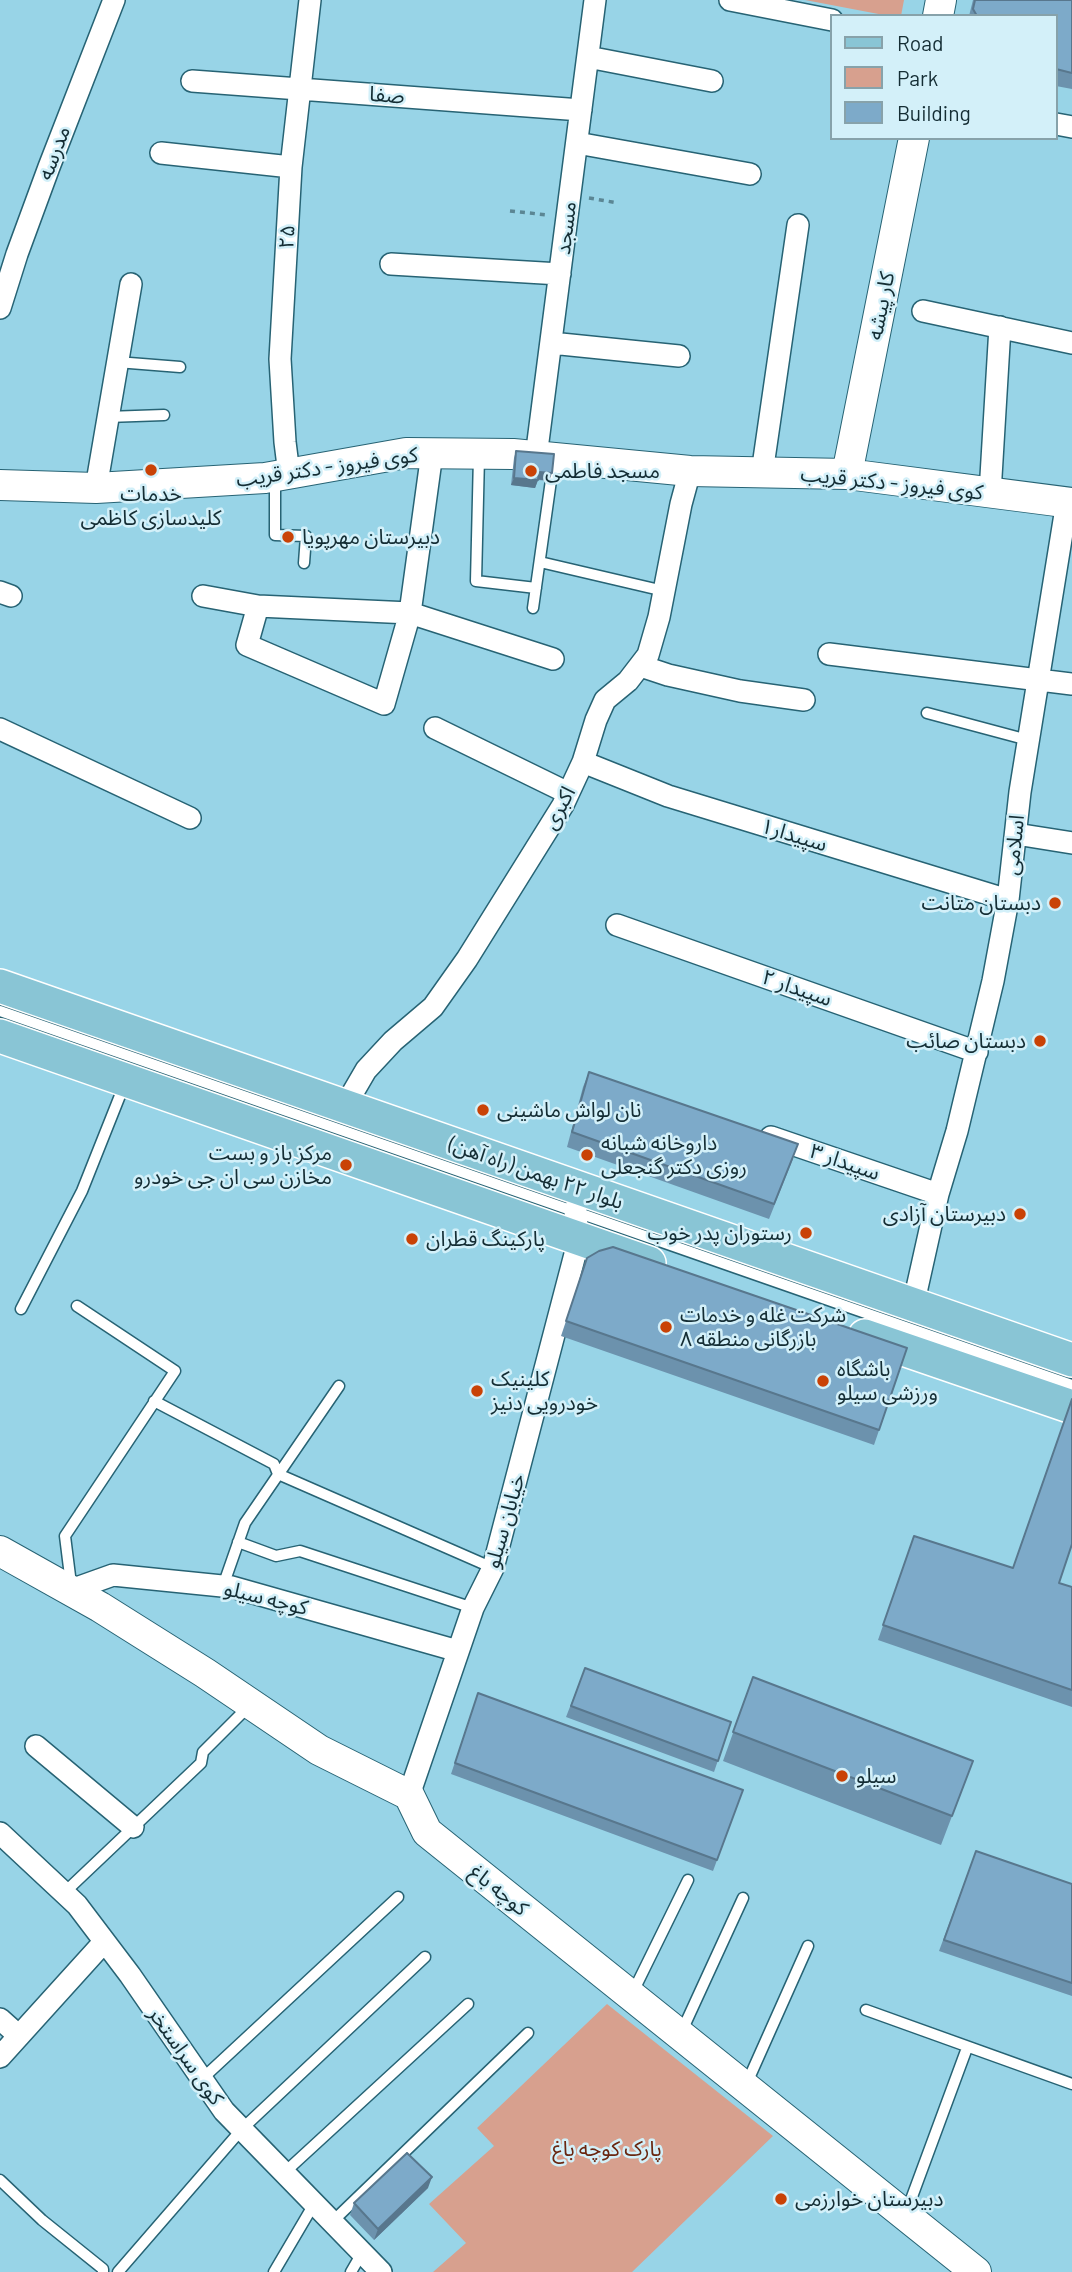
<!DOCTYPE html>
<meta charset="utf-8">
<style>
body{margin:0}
#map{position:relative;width:1072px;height:2272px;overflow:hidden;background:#98d4e7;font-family:Barlow,sans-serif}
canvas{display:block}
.legend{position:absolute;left:830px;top:14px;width:228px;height:126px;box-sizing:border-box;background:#d3f0f9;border:2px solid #87a2aa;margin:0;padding:9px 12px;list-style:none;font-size:21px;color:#142d34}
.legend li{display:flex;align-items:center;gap:14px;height:35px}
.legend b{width:35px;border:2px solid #87a2aa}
</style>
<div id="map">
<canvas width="1072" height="2272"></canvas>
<ul class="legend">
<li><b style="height:9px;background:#89c5d5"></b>Road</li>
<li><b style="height:19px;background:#d7a08e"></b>Park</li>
<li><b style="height:19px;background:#7daac9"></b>Building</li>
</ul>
</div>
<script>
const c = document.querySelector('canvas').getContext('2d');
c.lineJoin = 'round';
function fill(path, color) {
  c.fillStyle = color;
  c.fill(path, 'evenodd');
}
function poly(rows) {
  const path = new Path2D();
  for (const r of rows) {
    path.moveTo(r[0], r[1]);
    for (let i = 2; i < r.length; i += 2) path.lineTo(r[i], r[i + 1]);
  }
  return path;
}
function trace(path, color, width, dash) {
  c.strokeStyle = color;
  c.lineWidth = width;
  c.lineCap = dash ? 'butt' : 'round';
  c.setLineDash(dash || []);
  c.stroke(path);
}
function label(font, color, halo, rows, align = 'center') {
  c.font = font + ' Barlow,"Noto Sans Arabic",sans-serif';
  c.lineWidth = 5;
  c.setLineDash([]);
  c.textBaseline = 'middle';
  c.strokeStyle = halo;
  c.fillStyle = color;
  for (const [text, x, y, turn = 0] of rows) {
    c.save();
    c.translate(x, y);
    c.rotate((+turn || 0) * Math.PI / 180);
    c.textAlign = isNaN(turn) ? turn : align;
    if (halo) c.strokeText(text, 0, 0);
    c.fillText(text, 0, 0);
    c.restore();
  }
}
const green = poly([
 [805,0,904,0,901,16,889,16],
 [607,2004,773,2136,632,2272,433,2272,466,2243,429,2204,494,2146,477,2128]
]);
const path = poly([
 [589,198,618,203],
 [510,211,548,215]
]);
const service = poly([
 [117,362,180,367],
 [107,417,164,415],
 [479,456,476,581,536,588],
 [275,479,275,535,306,536,304,563],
 [540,562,664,591],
 [533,608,554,459],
 [927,713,1028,740],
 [0,1011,1072,1385],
 [21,1309,82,1191,125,1083],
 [154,1401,274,1464,278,1474,493,1568],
 [238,1542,276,1556,300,1551,473,1608],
 [71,1584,65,1536,175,1371,77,1306],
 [223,1586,245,1523,339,1386],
 [64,1893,201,1763,203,1752,250,1705],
 [632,1994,688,1880],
 [866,2010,1072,2084],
 [681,2033,743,1898],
 [202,2079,398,1897],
 [746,2085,808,1946],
 [284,2173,468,2004],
 [0,2180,42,2220,103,2269,103,2272],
 [906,2213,967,2048],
 [331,2223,528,2033],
 [118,2272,242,2129,425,1957],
 [274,2272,314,2204],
 [351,2272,362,2253]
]);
const minor = poly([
 [730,0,832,20],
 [588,57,712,81],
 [192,81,581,110],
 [1056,124,1072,127],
 [577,143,750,174],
 [161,153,291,167],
 [391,264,560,274],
 [0,308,17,254,49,167,114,0],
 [923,311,1072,343],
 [551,343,679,356],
 [536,457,595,0],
 [762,473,798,225],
 [289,474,285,442,280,359,291,167,310,0],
 [96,488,131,284],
 [990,493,1000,327],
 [0,592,11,596],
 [203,596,258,606,410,613,553,659],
 [258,606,247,645,384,704,410,613,432,453],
 [829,654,1072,684],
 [641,666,668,675,740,691,804,700],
 [435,728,568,793],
 [0,729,190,818],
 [583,762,668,796,1008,900],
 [1016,834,1072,843],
 [617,925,977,1052],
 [345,1106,366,1070,393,1041,433,1007,467,959,563,805,583,762,596,720,605,700,628,681,648,655,659,617,681,504,690,471],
 [771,1137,938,1194],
 [913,1306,938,1194,957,1131,993,981,1008,900,1020,792,1067,502],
 [71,1590,113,1575,232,1587,458,1651],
 [36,1746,133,1827],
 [409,1795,473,1608,493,1568,579,1239,575,1211,582,1189],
 [0,1833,77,1905,130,1975,224,2111,381,2272],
 [0,2019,19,2036],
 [0,2057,104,1942]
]);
const secondary = poly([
 [938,16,941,0],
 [847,474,914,138],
 [0,485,96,488,265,478,406,453,513,454,690,471,847,474,1072,503],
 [0,1551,100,1607,205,1673,319,1750,409,1795,427,1832,976,2272]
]);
const primary = poly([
 [0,986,1072,1360],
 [0,1036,649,1263],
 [865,1336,1072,1407]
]);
const wall = poly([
 [973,0,1072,0,1072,89,1056,86,1056,16,969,16],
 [516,451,549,481,538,480,535,488,511,485,514,458],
 [589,1072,793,1159,769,1219,567,1147,583,1087],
 [582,1273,907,1348,874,1445,561,1336],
 [914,1536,1072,1587,1072,1707,878,1640],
 [585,1668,731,1722,714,1772,566,1717],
 [753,1677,973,1761,941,1845,723,1761],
 [478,1693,743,1790,713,1871,451,1774],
 [976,1851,1072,1884,1072,1996,939,1951],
 [428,2188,374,2240,350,2215,354,2203]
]);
const shadedWall = poly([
 [539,472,552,473,549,481,536,479],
 [514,478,538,480,535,488,511,485],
 [432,2177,428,2188,374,2240,378,2229]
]);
const building = poly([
 [975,0,1072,0,1072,73,1056,69,1056,16,977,16,973,9,975,0],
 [516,451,554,454,552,473,539,472,538,480,514,478,516,451],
 [589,1072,798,1144,774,1204,572,1132,589,1072],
 [613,1247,907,1348,879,1430,566,1321,587,1258,599,1251,613,1247],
 [1072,1399,1072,1544,1059,1583,1072,1587,1072,1690,883,1625,914,1536,1013,1568,1072,1399],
 [585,1668,731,1722,718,1761,571,1706,585,1668],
 [753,1677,973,1761,952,1816,733,1732,753,1677],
 [478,1693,743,1790,717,1860,455,1763,478,1693],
 [976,1851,1072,1884,1072,1983,944,1940,976,1851],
 [407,2153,432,2177,378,2229,354,2203,407,2153]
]);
const markers = [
 [151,470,7,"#c94206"],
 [531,471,7,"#c94206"],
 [288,537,7,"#c94206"],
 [1055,903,7,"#c94206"],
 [1040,1041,7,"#c94206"],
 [483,1110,7,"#c94206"],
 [587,1155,7,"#c94206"],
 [346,1165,7,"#c94206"],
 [1020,1214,7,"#c94206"],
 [806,1233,7,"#c94206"],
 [412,1239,7,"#c94206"],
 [666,1327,7,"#c94206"],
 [823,1381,7,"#c94206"],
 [477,1391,7,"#c94206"],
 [842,1776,7,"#c94206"],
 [781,2199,7,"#c94206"]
];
const streetNames = [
 ["صفا",387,95,4],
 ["مدرسه",54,153,-69],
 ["مسجد",566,228,-83],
 ["۲۵",287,237,-87],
 ["کار پیشه",881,306,-79],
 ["کوی فیروز - دکتر قریب",327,467,-8],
 ["کوی فیروز - دکتر قریب",892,483,6],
 ["اکبری",559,808,-62],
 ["سپیدار۱",794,835,17],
 ["اسلامی",1014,845,-84],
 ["سپیدار ۲",797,988,19],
 ["سپیدار ۳",845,1162,19],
 ["بلوار ۲۲ بهمن (راه آهن)",536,1173,19],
 ["خیابان سیلو",505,1521,-74],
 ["کوچه سیلو",266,1598,14],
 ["کوچه باغ",499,1890,39],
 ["کوی سراستخر",186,2056,55]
];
const poiNames = [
 ["مسجد فاطمی",545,471],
 ["خدمات",151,494,"center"],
 ["کلیدسازی کاظمی",151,518,"center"],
 ["دبیرستان مهرپویا",302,537],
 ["دبستان متانت",1041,903,"right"],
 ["دبستان صائب",1026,1041,"right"],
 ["نان لواش ماشینی",497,1110],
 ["داروخانه شبانه",601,1143],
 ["روزی دکتر گنجعلی",601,1167],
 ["مرکز باز و بست",332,1153,"right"],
 ["مخازن سی ان جی خودرو",332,1177,"right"],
 ["دبیرستان آزادی",1006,1214,"right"],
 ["رستوران پدر خوب",792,1233,"right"],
 ["پارکینگ قطران",426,1239],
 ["شرکت غله و خدمات",680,1315],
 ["بازرگانی منطقه ۸",680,1339],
 ["باشگاه",837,1369],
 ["ورزشی سیلو",837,1393],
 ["کلینیک",491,1379],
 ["خودرویی دنیز",491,1403],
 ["سیلو",856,1776],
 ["دبیرستان خوارزمی",795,2199]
];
const parkNames = [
 ["پارک کوچه باغ",607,2149]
];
fill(green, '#d7a08e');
trace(service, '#276374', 13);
trace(minor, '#276374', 24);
trace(secondary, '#276374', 32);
trace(primary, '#fff', 36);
trace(path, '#5b8694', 3.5, [5, 5]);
trace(service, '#fff', 10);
trace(minor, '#fff', 21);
trace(secondary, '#fff', 30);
trace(primary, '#89c5d5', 33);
fill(wall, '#6c92ad');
fill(shadedWall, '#58778d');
fill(building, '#7daac9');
trace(building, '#58778d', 2);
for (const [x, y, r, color] of markers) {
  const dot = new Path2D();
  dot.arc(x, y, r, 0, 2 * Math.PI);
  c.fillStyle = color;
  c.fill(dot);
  trace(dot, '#d3f0f9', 2.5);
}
label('21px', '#142d34', '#d3f0f9', streetNames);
label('21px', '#142d34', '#d3f0f9', poiNames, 'left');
label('21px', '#6a2710', '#d3f0f9', parkNames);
</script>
